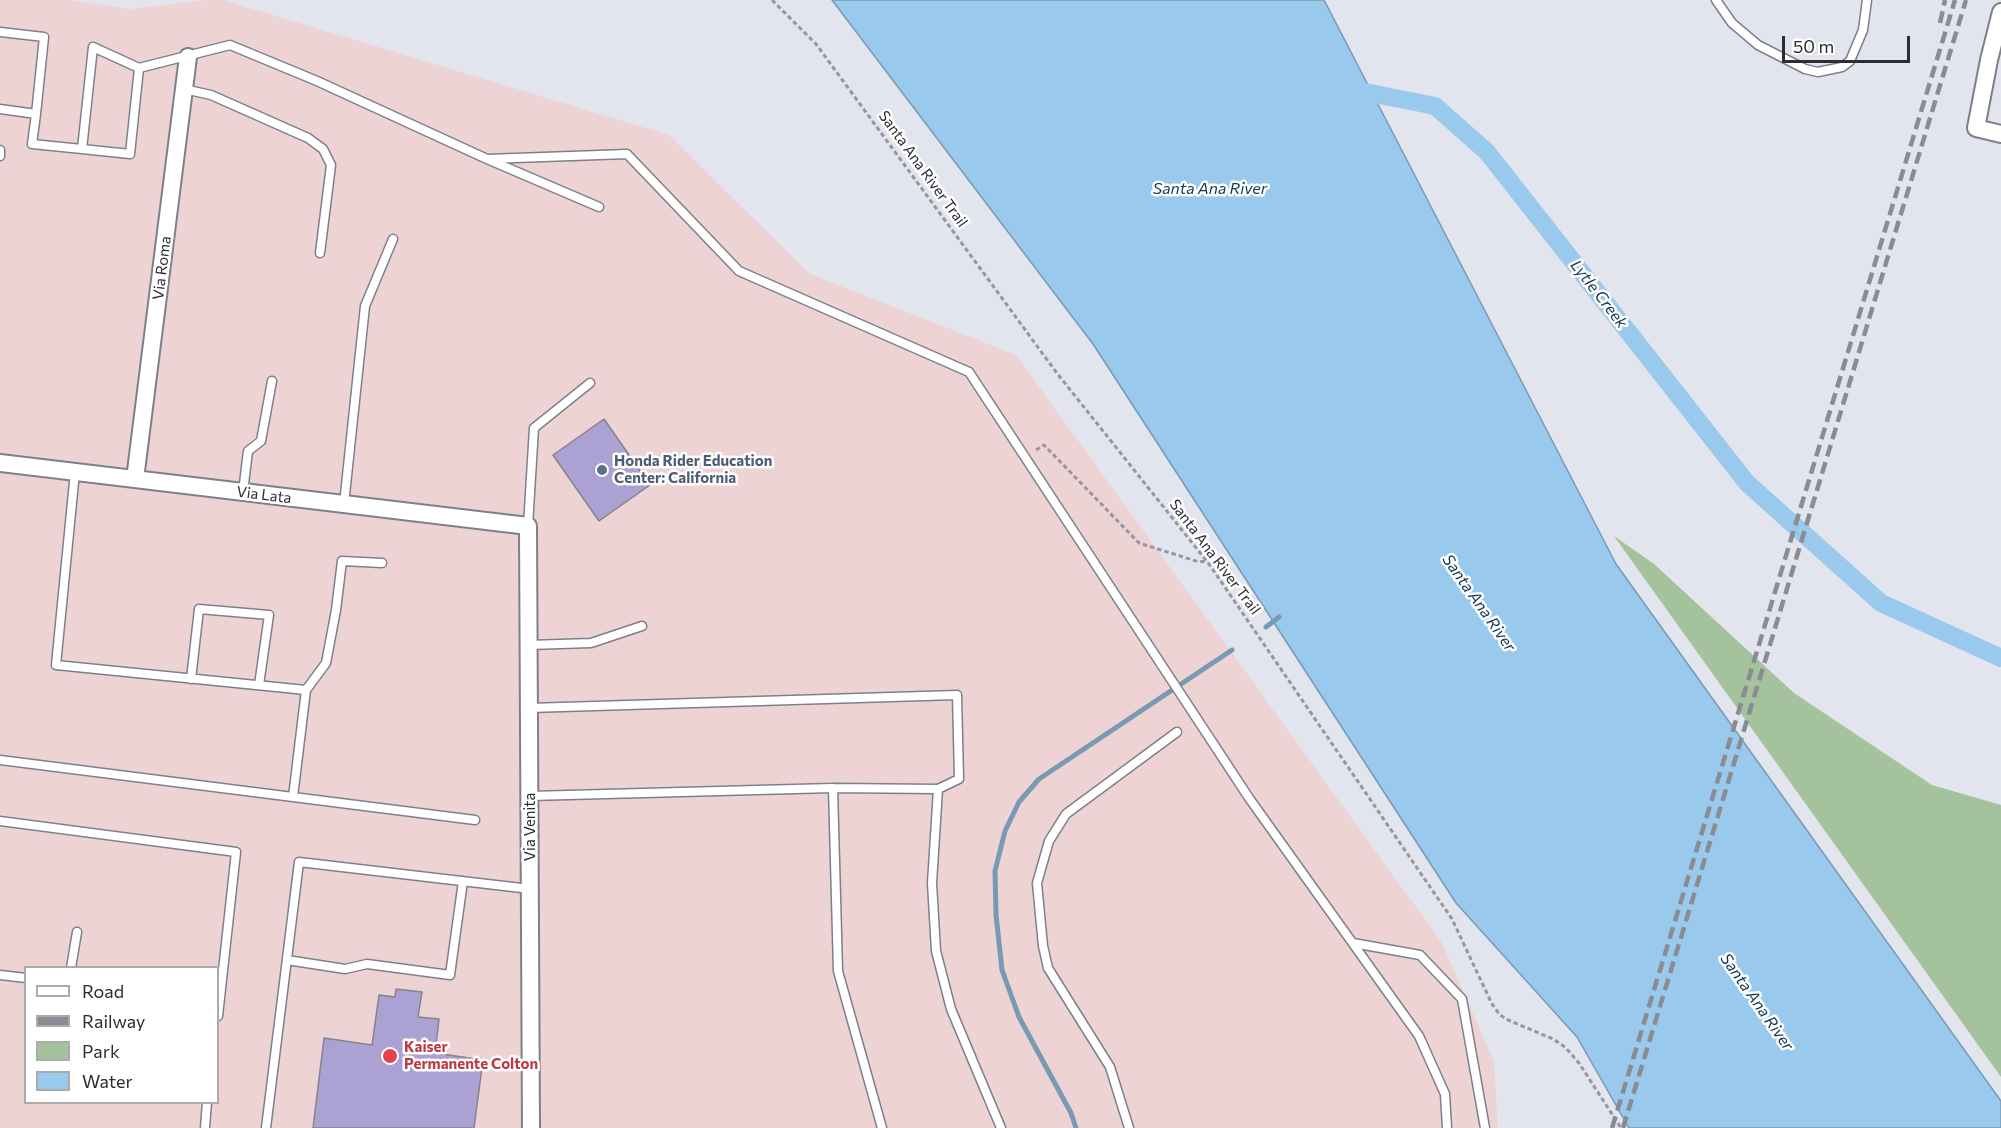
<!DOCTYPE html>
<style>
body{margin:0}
#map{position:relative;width:2001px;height:1128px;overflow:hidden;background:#e2e4ee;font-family:Commissioner,sans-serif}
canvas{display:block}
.legend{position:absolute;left:24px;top:966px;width:195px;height:138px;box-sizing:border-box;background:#fff;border:2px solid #ababad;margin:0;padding:8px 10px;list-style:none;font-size:18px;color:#2c2d31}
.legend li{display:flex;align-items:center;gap:12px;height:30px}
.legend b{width:30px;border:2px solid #ababad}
.scale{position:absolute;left:1782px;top:36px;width:128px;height:27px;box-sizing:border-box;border:3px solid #2c2d31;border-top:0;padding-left:8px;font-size:18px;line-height:21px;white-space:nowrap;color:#2c2d31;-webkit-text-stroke:4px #fff;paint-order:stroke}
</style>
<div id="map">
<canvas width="2001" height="1128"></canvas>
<ul class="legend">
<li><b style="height:8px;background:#fff"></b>Road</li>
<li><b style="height:8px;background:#8a8c93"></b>Railway</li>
<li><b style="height:16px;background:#a4c39c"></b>Park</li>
<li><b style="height:16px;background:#99c9ed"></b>Water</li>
</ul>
<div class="scale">50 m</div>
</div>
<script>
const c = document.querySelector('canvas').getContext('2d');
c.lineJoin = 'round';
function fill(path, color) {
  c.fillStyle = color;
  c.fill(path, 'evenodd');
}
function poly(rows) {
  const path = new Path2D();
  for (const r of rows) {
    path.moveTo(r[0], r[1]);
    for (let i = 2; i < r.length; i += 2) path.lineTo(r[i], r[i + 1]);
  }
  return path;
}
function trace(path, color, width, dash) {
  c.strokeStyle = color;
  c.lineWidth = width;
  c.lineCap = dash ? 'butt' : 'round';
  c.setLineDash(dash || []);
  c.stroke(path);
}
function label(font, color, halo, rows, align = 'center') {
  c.font = font + ' Commissioner,sans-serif';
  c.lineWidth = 5;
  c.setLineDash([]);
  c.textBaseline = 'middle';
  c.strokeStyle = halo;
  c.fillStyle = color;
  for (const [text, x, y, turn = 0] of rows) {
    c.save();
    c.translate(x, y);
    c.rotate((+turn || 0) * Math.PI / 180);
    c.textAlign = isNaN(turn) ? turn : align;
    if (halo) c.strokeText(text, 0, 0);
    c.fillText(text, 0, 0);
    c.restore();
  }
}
const industrial = poly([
 [0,0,68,0,130,9,208,0,223,0,669,135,810,274,1016,355,1442,943,1494,1062,1498,1128,0,1128],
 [26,968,218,968,218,1102,26,1102]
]);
const green = poly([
 [1614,536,1654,564,1794,693,1932,785,2001,805,2001,1077]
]);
const water = poly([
 [832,0,1324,0,1616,564,2001,1101,2001,1128,1629,1128,1577,1037,1456,903,1093,344,832,0]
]);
const stream = poly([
 [1266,627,1279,617],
 [1076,1128,1071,1113,1019,1017,1002,970,996,915,995,871,1005,831,1019,802,1039,779,1232,650]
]);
const canal = poly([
 [1350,89,1435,106,1487,152,1747,483,1881,603,2001,658]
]);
const building = poly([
 [604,419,650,485,599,521,553,455,604,419],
 [396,989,422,992,418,1017,439,1019,435,1053,483,1060,474,1128,313,1128,324,1038,372,1045,379,995,395,997,396,989]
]);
const path = poly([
 [772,0,816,44,1056,372,1209,564,1452,919,1492,1004,1500,1015,1508,1020,1553,1039,1565,1047,1579,1063,1621,1128],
 [1036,450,1044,445,1139,543,1199,562,1207,561]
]);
const service = poly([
 [1716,0,1732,23,1758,45,1805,69,1818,72,1842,67,1850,61,1863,30,1867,0],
 [0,32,44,37,36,114,0,109],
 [139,68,230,45,317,81,487,159,599,207],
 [184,89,211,95,308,138,323,149,331,165,320,253],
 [36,114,32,144,82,149,130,154,139,68,93,47,82,149],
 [0,150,0,156],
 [487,159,627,154,739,271,969,372,1249,798,1419,1036,1445,1094,1447,1128],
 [75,472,56,665,306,690,326,663,336,610,342,561,382,563],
 [243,492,248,451,261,441,272,381],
 [344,504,365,306,393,239],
 [528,526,534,428,590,383],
 [529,645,591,643,642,626],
 [191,679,199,609,269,615,259,685],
 [529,708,957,695,959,779,938,789,932,883,936,951,951,1009,1001,1128],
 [0,760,475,820],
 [833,788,838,971,882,1128],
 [530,796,833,788,938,789],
 [293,797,306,690],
 [0,821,236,852,218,1016],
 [1353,943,1420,955,1462,999,1485,1128],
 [287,960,345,969,367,964,450,975,463,881],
 [71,968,77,932],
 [0,975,26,978],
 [205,1128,207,1102],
 [266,1128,299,862,530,889],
 [1129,1128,1110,1067,1048,968,1043,946,1037,883,1049,841,1066,814,1177,732]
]);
const minor = poly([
 [2001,12,1989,60,1976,128,2001,134],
 [0,463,528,526,531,1128],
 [135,479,188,57]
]);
const rail = poly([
 [1940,23,1945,0],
 [1612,1128,1955,0],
 [1623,1128,1966,0]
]);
const markers = [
 [602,470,6,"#5c6f8a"],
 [390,1056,8,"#e0444e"]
];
const streetNames = [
 ["Santa Ana River Trail",923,169,54],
 ["Via Roma",162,268,-83],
 ["Via Lata",264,495,7],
 ["Santa Ana River Trail",1215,557,53],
 ["Via Venita",530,827,-90]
];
const serviceNames = [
 ["Honda Rider Education",614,461],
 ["Center: California",614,478]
];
const healthNames = [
 ["Kaiser",404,1047],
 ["Permanente Colton",404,1064]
];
const waterNames = [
 ["Santa Ana River",1210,189],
 ["Lytle Creek",1599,294,52],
 ["Santa Ana River",1479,603,55],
 ["Santa Ana River",1757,1002,55]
];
fill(industrial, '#eed3d4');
fill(green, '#a4c39c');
fill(water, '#99c9ed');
trace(water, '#789ab5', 1.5);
trace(stream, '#789ab5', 5);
trace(canal, '#99c9ed', 18);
fill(building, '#aca1d3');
trace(building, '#85838c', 1.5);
trace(service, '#7e8089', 11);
trace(minor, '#7e8089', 20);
trace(path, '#95979f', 3, [4.5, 3]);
trace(service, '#fff', 8);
trace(minor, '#fff', 16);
trace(rail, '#8a8c93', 4.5, [12, 6]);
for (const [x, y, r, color] of markers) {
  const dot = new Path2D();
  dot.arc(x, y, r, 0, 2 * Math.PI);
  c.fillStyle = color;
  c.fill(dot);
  trace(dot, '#fff', 2);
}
label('15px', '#2c2d31', '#fff', streetNames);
label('bold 15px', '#4e5e75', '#fff', serviceNames, 'left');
label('bold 15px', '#be3a42', '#fff', healthNames, 'left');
label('italic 16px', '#133851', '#fff', waterNames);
</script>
